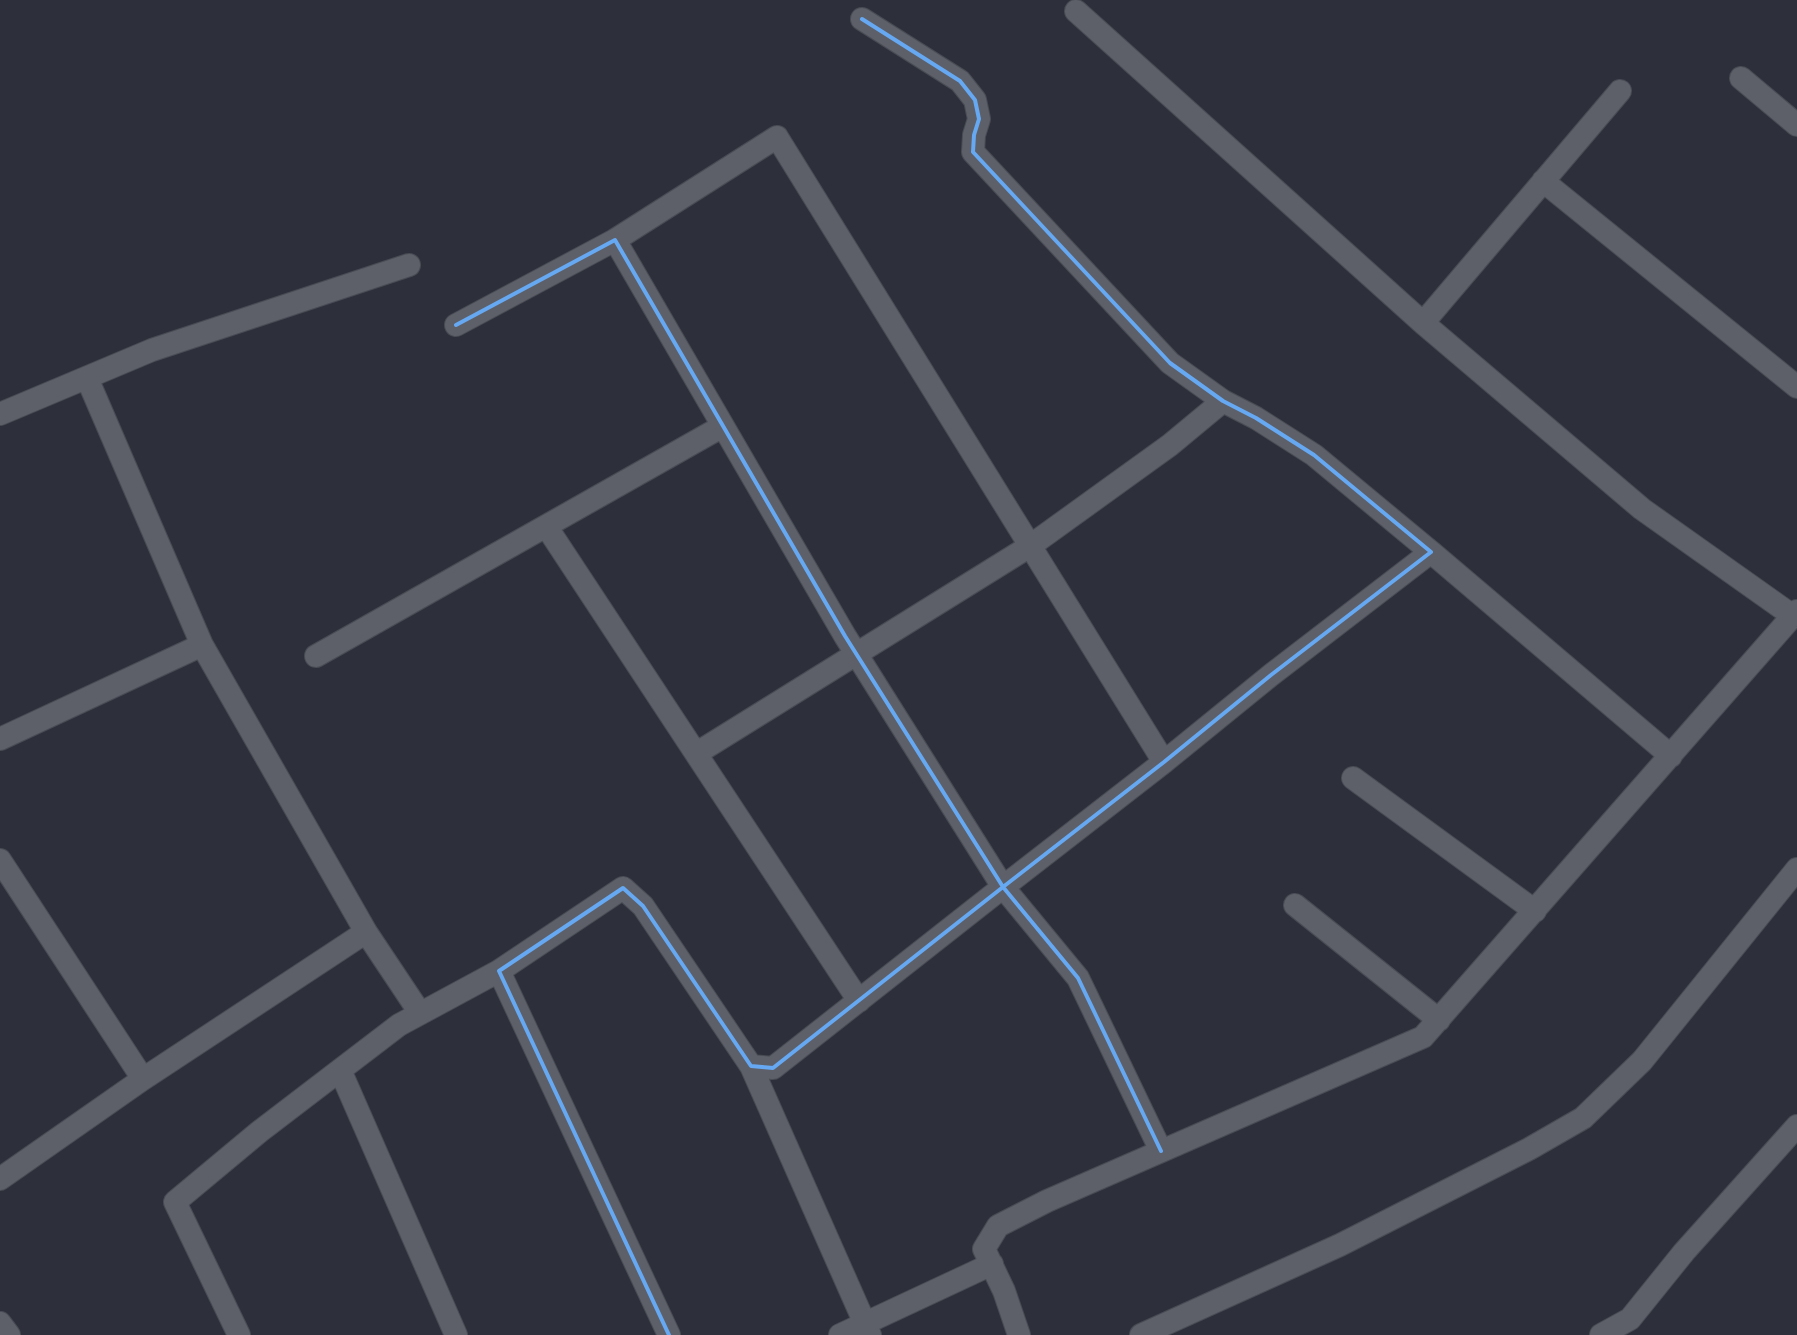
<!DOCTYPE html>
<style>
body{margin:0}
canvas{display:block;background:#2d303b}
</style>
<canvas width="1797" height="1335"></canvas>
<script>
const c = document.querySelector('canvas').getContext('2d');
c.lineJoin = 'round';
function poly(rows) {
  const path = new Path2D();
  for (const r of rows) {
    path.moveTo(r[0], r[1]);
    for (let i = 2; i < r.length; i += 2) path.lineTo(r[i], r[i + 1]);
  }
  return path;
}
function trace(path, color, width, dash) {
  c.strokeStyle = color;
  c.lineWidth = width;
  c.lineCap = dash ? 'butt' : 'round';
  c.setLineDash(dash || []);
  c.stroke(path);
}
const minor = poly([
 [1076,11,1423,323,1642,509,1793,616],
 [862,19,960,81,975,100,979,119,974,135,973,152,1170,363,1223,401,1256,418,1314,455,1431,552,1271,675,1164,762,1003,887,1078,978,1161,1151],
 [1741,78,1797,125],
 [1543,181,1797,387],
 [615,240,777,137,1164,762],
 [1423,323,1620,91],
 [456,325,615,240,845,636,1003,887,773,1068,751,1066,643,906,623,888,499,971,669,1335],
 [0,414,152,350,409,265],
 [546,526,859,1001],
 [1431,552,1671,756],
 [202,645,366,932,420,1013],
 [316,656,723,426],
 [0,739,202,645,87,378],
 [697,753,1030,546,1170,445,1223,401],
 [1353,778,1535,911],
 [0,860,143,1079],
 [1295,905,1439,1020],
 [751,1066,870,1335],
 [340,1070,456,1335],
 [0,1179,143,1079,366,932],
 [0,1323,9,1335],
 [239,1335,175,1202,259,1132,399,1025,499,971],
 [840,1335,992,1264],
 [1019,1335,1004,1291,984,1249,998,1226,1047,1201,1423,1037,1797,611],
 [1141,1335,1340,1245,1529,1149,1583,1118,1642,1061,1797,869],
 [1601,1335,1630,1319,1684,1252,1797,1126]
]);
const cycleway = poly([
 [862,19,960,81,975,100,979,119,974,135,973,152,1170,363,1223,401,1256,418,1314,455,1431,552,1271,675,1164,762,1003,887,1078,978,1161,1151],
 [456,325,615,240,845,636,1003,887,773,1068,751,1066,643,906,623,888,499,971,669,1335]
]);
trace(minor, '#494c54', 24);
trace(minor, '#5d6069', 22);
trace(cycleway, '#66a8f1', 4);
</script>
